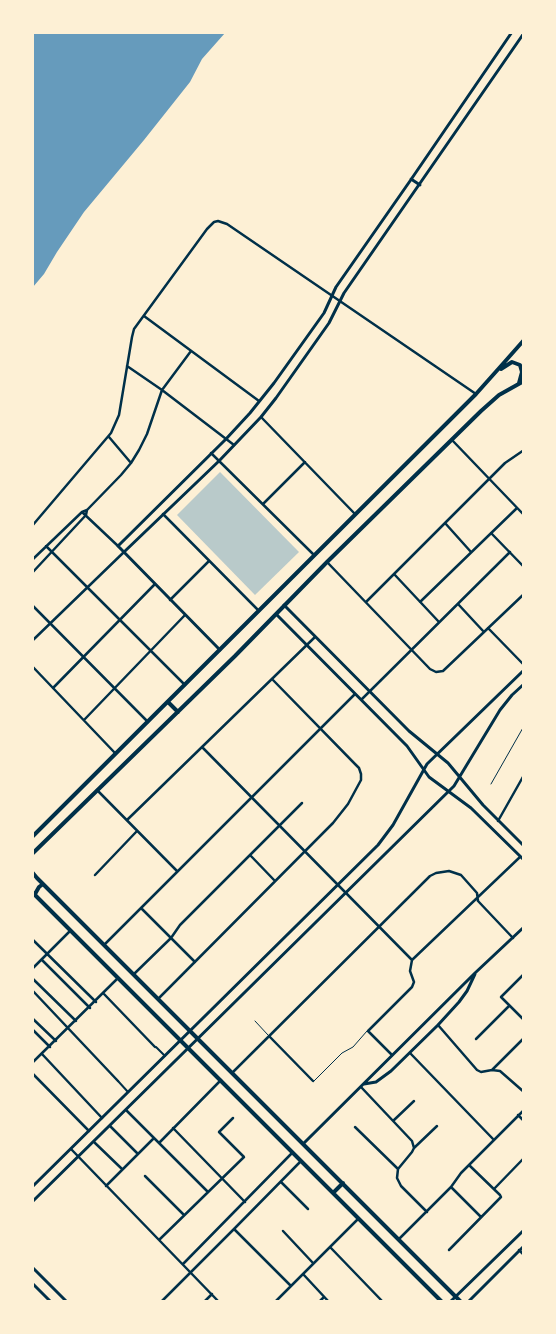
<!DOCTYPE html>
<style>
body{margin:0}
#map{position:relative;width:556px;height:1334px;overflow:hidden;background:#fdf0d5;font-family:"DejaVu Sans",sans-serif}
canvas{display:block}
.frame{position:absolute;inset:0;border:34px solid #fdf0d5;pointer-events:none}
</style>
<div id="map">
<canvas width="556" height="1334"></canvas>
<div class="frame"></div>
</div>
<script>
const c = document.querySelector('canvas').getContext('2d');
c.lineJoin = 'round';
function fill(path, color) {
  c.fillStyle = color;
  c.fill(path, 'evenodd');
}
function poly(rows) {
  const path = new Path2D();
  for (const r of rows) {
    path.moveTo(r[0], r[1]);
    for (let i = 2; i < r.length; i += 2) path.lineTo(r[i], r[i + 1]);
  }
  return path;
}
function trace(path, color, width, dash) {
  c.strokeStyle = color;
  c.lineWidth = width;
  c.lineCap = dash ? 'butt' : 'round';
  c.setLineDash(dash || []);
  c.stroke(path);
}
const green = poly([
 [220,472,299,552,255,595,177,515]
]);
const water = poly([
 [33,32,225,33,202,59,190,82,144,140,84,212,57,252,44,274,33,287]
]);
const service = poly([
 [491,784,524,726],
 [255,1021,268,1035],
 [314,1081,342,1053,353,1047,367,1031]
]);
const pedestrian = poly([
 [156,1047,165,1056],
 [118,1081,128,1092]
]);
const minor = poly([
 [144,316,259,401],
 [127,366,162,390,234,445],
 [261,417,355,514],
 [109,437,131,463],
 [452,440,524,515],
 [211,453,314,555],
 [263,504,305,462],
 [82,512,118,546],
 [163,514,259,611],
 [445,523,471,552],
 [32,526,111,433,119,415,132,337,134,329,207,229,214,222,218,221,227,224,476,394],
 [491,533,524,567],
 [46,546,185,685],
 [32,560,82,512,87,510,121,475,131,463,139,450,147,434,162,390,191,351],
 [327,562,430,669,436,672,443,671,524,594],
 [32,573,86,515,87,510],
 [394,574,439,622],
 [170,600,209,561],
 [366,602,505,463,524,450],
 [420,602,517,508],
 [458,604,484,632],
 [32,605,148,722],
 [488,628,524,665],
 [32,641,124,552],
 [32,666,115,753],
 [53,688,155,584],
 [362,699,510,552],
 [84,720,185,615],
 [202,747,412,960,410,971,414,982,412,987,368,1031,392,1055],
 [97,790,177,871],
 [127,820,315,637],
 [498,821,524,775],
 [250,855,275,881],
 [95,875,137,831],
 [141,908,195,962],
 [32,939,96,1002],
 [104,945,355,694],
 [42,960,90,1008],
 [412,960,520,857],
 [32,969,70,931],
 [134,974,171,938,180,925,302,803],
 [524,974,501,997,524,1020],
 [32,978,76,1021],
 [32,990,118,1081],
 [104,994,155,1047],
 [158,999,333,823,348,804,361,780,361,774,359,768,355,764,272,679],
 [32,1018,56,1041],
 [438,1025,477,1070,481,1072,492,1070,500,1071,524,1092],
 [32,1029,50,1047],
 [269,1036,313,1081],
 [476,1039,509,1006],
 [410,1053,494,1140],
 [42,1054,102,1118],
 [32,1063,118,978],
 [492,1070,524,1038],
 [32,1073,89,1131],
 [232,1073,430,876,436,873,449,871,461,875,477,893,478,901,513,938],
 [361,1087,412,1141,414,1148,412,1152,398,1169,397,1178,401,1186,427,1212],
 [126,1110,208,1192],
 [518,1115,524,1121],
 [393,1121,414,1101],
 [110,1126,138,1154],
 [355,1127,398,1169],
 [173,1128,245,1202],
 [94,1142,122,1169],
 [159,1143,221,1080],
 [414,1148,437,1126],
 [71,1149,219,1302],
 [145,1176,184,1215],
 [281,1182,308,1209],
 [106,1186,154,1138],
 [451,1187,481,1217],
 [494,1189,524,1158],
 [234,1229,291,1286],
 [283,1231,313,1263],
 [399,1239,451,1187,461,1173,524,1110],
 [159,1240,244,1157,219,1132,233,1118],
 [330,1247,383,1302],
 [449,1250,501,1197,500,1195,469,1165],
 [519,1250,524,1255],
 [183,1264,292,1153],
 [303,1274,329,1302],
 [161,1302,234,1229,301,1161],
 [204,1302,212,1294],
 [275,1302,358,1219],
 [319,1302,324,1297]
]);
const tertiary = poly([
 [411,179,420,185],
 [124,552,219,461,261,417,276,398,329,323,344,293,524,33],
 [284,605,409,731,448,763,483,805,524,846],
 [276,614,407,746,429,777,471,808,524,860],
 [220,650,118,546,226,439,250,413,274,383,324,313,336,287,410,181,512,32],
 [364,1084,376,1082,391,1071,438,1025,459,1002,467,991,475,974],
 [303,1144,475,973,524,927],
 [32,1187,378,845,393,825,427,764,524,670],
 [32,1202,454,786,500,710,512,695,524,684],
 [32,1267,67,1302],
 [32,1283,51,1302],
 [450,1302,524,1230],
 [468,1302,524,1246]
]);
const primary = poly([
 [501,369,512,362,520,365,522,372,519,383],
 [168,702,178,712],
 [32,837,476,394,501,366,524,340],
 [32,854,235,656,327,562,481,411,499,395,524,381],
 [32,872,37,878,461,1302],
 [32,892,442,1302],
 [35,894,39,887,43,884],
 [334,1192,343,1183]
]);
fill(green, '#b9caca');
fill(water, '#669bbc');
trace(service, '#003049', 1);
trace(pedestrian, '#003049', 2);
trace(minor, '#003049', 2.5);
trace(tertiary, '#003049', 3);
trace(primary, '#003049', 4);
</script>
